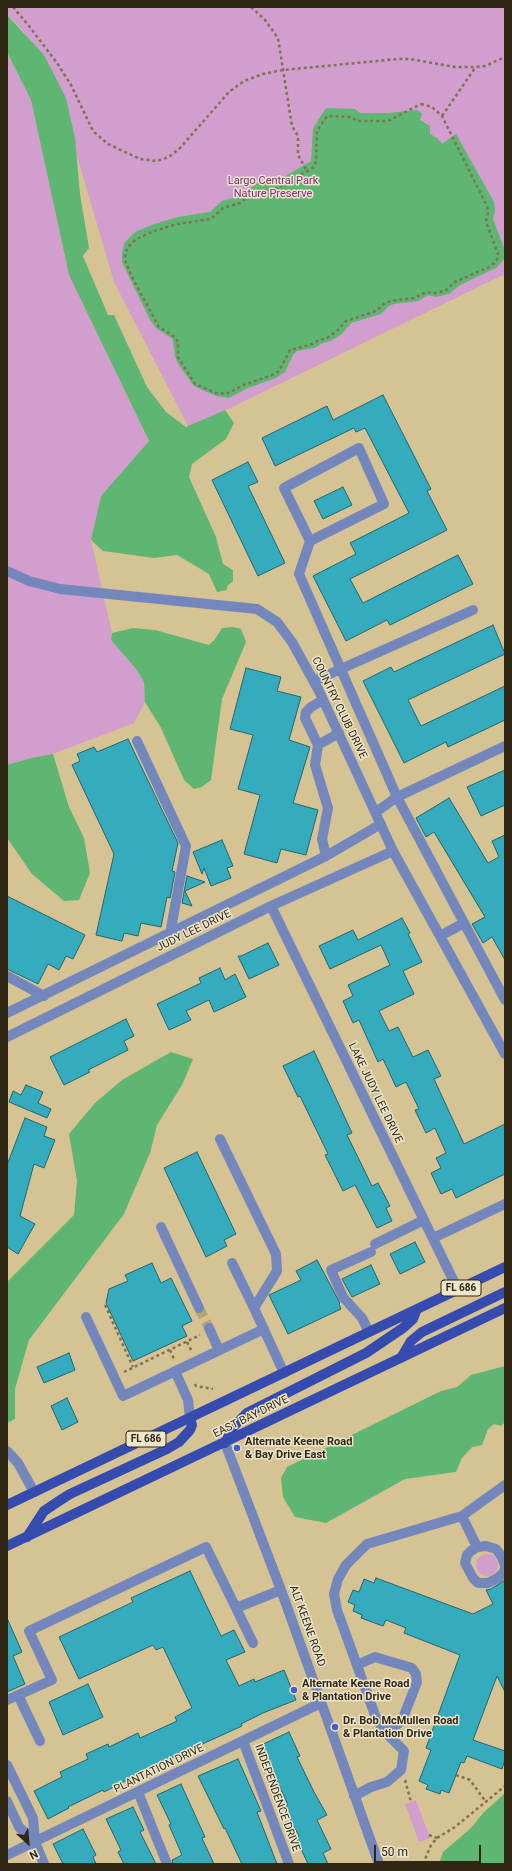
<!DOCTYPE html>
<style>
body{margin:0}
#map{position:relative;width:512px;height:1871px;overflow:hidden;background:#d6c393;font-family:Roboto,sans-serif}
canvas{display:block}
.frame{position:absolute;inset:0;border:8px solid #2f2714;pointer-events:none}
.north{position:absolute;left:8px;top:1823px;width:40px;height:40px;-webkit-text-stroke:3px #eee5cd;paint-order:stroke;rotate:154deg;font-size:11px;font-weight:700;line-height:16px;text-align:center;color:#2f2714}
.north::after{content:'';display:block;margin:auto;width:14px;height:18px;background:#2f2714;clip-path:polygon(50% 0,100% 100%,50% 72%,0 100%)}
.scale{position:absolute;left:374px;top:1845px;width:107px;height:18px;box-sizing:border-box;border:2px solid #2f2714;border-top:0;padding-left:5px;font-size:12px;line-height:14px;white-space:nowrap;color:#2f2714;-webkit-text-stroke:3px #eee5cd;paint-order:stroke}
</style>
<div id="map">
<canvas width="512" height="1871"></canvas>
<div class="frame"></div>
<div class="north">N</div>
<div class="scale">50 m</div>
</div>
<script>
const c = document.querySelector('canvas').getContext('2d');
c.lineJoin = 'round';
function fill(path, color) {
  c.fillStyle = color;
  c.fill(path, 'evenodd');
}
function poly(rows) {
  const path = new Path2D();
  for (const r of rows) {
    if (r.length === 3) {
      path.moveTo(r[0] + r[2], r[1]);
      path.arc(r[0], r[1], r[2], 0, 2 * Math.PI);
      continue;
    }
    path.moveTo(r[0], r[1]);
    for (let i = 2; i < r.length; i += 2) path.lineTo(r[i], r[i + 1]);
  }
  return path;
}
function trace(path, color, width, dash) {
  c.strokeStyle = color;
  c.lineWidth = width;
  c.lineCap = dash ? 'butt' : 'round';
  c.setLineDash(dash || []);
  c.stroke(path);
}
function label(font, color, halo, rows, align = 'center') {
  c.font = font + ' Roboto,sans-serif';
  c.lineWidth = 3;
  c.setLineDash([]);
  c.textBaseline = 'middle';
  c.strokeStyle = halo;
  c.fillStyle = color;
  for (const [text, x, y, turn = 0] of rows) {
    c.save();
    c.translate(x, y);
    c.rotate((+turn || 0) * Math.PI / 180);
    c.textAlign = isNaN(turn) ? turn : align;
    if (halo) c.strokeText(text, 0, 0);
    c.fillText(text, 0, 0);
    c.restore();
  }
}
const green = poly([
 [7,7,505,7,505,274,189,428,114,282,77,156,25,33,7,14],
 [7,52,31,100,69,275,149,441,101,496,91,540,112,633,111,640,136,669,144,682,145,702,134,723,53,754,31,758,7,765],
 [487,1565,11],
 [416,1800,430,1838,419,1842,405,1804]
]);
const water = poly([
 [7,15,44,55,66,98,75,138,80,194,89,248,83,256,108,315,114,315,147,387,166,412,186,427,225,410,234,423,226,439,192,464,189,477,216,537,223,564,233,570,233,581,227,586,227,590,217,592,209,574,177,555,154,558,103,551,91,540,101,496,149,441,69,275,31,100,7,52],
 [326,108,355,109,360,113,389,113,417,110,422,114,420,120,430,126,430,134,437,138,442,144,456,134,494,202,495,211,493,219,505,251,505,258,496,268,460,285,449,294,436,297,428,295,418,301,394,304,389,306,381,314,351,323,343,333,331,341,323,343,314,348,297,351,293,355,285,372,276,378,248,388,229,398,216,396,194,386,178,364,175,356,173,339,157,329,150,320,122,262,122,252,125,242,135,232,154,224,178,217,210,212,222,201,239,196,258,183,272,184,311,161,313,128],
 [233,627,241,629,246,642,222,699,211,780,202,787,194,789,184,780,161,728,145,702,144,682,136,669,111,640,112,633,133,628,155,630,209,645,215,639,222,628],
 [53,754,69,807,84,838,90,873,79,900,64,901,32,874,7,838,7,765,31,758],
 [171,1052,193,1059,182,1085,157,1125,150,1153,124,1214,29,1340,15,1389,15,1419,7,1423,7,1282,74,1215,77,1181,69,1134,95,1103,122,1080],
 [505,1366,505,1422,501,1426,494,1424,488,1429,482,1445,472,1447,462,1458,456,1472,405,1479,326,1523,295,1517,283,1497,281,1478,287,1467,441,1391,457,1387,471,1375],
 [505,1793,505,1864,439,1864,443,1852,471,1828,483,1813]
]);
const building = poly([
 [383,395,431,489,427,491,447,530,350,579,363,603,458,555,473,584,390,625,387,620,346,641,313,576,356,554,350,543,409,513,365,428,356,432,354,428,275,466,262,438,327,406,333,420,383,395],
 [248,462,258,482,248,486,285,563,258,576,212,480,248,462],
 [343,487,352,505,323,519,314,501,343,487],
 [493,625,505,654,408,700,421,726,505,686,505,720,448,747,446,742,404,763,363,681,391,667,394,672,493,625],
 [246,668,281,677,277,691,301,697,289,740,310,747,293,803,318,810,306,855,281,849,277,863,244,854,260,795,238,789,253,735,230,729,246,668],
 [128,739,178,843,172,871,175,872,170,898,167,897,161,927,141,923,138,936,124,933,122,941,96,935,114,854,72,765,80,761,77,754,94,747,97,752,128,739],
 [505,770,505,805,481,816,467,787,505,770],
 [449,798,488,863,499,857,492,841,505,835,505,960,492,937,483,943,472,924,485,917,434,832,426,837,416,818,449,798],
 [222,840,233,866,227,868,231,878,211,886,204,868,202,874,193,852,222,840],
 [187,876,205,882,185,891,192,906,182,903,187,876],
 [7,896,85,935,73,959,66,956,59,970,48,964,38,984,7,969,7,896],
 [402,918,410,933,408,934,422,962,403,971,414,994,379,1011,389,1031,398,1027,413,1057,428,1050,441,1076,434,1079,464,1144,505,1124,505,1174,456,1198,452,1189,441,1194,431,1173,441,1168,436,1158,446,1153,435,1128,426,1133,415,1110,419,1109,406,1082,396,1087,383,1059,378,1062,359,1020,353,1023,343,1001,353,996,348,985,390,965,381,945,330,969,319,946,353,930,358,940,402,918],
 [268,943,279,965,249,979,238,956,241,956,268,943],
 [220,968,225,980,235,974,246,997,214,1012,209,1000,186,1011,191,1020,169,1030,157,1004,201,983,199,978,220,968],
 [126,1019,134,1036,124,1041,128,1050,88,1070,90,1072,64,1085,50,1057,126,1019],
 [314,1051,352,1133,347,1135,372,1186,378,1183,390,1206,386,1208,392,1221,377,1228,355,1185,343,1191,325,1155,328,1154,300,1096,298,1097,283,1066,314,1051],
 [26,1085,43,1092,38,1103,51,1109,47,1118,9,1102,13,1091,21,1095,26,1085],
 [25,1118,47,1127,44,1136,55,1140,44,1168,34,1164,20,1216,35,1224,18,1254,7,1247,7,1165,25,1118],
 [197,1152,236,1234,224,1240,227,1246,206,1257,164,1168,197,1152],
 [415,1242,425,1262,400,1274,390,1254,415,1242],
 [317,1260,340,1303,339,1304,341,1309,288,1334,269,1295,301,1280,296,1271,317,1260],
 [152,1263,161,1283,171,1278,192,1321,182,1326,187,1336,133,1361,106,1303,109,1289,128,1281,125,1275,152,1263],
 [371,1265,380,1284,352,1297,342,1279,371,1265],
 [69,1353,75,1370,44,1383,37,1367,69,1353],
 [67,1398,78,1422,62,1430,51,1406,67,1398],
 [190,1571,221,1636,234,1630,245,1652,226,1660,239,1686,254,1679,255,1682,284,1670,296,1700,263,1713,241,1724,242,1726,154,1766,104,1792,103,1790,68,1807,69,1808,48,1819,34,1791,62,1777,60,1772,88,1759,86,1754,108,1744,109,1747,138,1733,140,1738,177,1721,175,1717,192,1708,163,1647,156,1650,153,1645,79,1679,59,1637,133,1602,131,1598,190,1571],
 [376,1578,473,1614,493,1604,486,1590,491,1589,505,1580,505,1692,497,1676,473,1740,505,1751,505,1760,502,1769,467,1756,464,1763,461,1762,449,1793,441,1790,440,1794,426,1789,428,1785,419,1781,431,1750,426,1748,460,1655,404,1633,406,1628,386,1620,383,1626,361,1618,362,1615,353,1611,355,1605,348,1602,353,1590,359,1592,364,1579,374,1583,376,1578],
 [7,1618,22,1652,13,1656,25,1684,7,1692,7,1618],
 [88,1684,103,1717,63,1735,49,1702,88,1684],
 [289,1732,300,1756,297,1757,314,1792,327,1815,317,1820,331,1849,323,1853,328,1864,308,1864,296,1838,299,1836,284,1808,288,1805,261,1745,289,1732],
 [238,1759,261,1811,257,1812,277,1864,242,1864,225,1828,224,1829,198,1776,238,1759],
 [181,1784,205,1837,202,1838,214,1864,173,1864,172,1860,182,1855,169,1825,171,1824,157,1795,181,1784],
 [133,1807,144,1830,140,1832,156,1864,124,1864,118,1852,121,1850,106,1819,133,1807],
 [83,1829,96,1855,93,1857,96,1864,63,1864,53,1844,83,1829]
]);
const minorTunnel = poly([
 [199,1308,209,1328]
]);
const path = poly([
 [13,7,29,26,57,63,71,85,93,131,108,144,140,159,157,161,169,157,180,148,229,92,244,81,263,74,283,70,398,59,410,59,455,67,476,67,485,66,505,57],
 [251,7,265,20,278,38,292,126,298,136,298,155,307,171],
 [421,104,432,107,442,116,487,206,488,212,486,222,498,254,498,258,495,262,491,266,455,282,445,291,435,293,426,292,414,298,391,301,385,303,376,311,346,321,338,330,327,338,319,340,310,345,290,350,279,371,272,375,244,385,226,394,216,393,195,384,178,357,178,342,175,337,159,327,133,279,126,263,125,254,128,247,136,239,154,231,177,224,211,219,223,208,240,203,257,190,272,191,314,167,316,161,317,131,327,116,351,117,357,121,388,121,421,104],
 [442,116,475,68],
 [105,1305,133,1367],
 [187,1342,192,1352],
 [170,1350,174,1359],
 [124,1372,200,1335],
 [195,1384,196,1386,213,1389],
 [456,1775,470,1780,486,1802],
 [405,1780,411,1802],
 [429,1835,437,1838],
 [423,1864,431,1845,437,1838,455,1827,505,1786]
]);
const minor = poly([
 [310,541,384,504,359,448,284,488,310,541,299,574,397,797,505,746],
 [7,571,29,581,60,589,257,609,277,622,292,642,319,691,393,851,505,1054],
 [314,681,473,610],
 [137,741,186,846,170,934],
 [318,745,305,718,306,712,311,707,323,700],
 [376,812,397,797,505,1000],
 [326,856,322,839,328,808,315,765,318,745,339,733],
 [271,906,458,1290],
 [440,936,464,923],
 [7,976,44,996],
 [7,1013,326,856,381,824],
 [7,1037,271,906,393,851],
 [220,1139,276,1254,277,1271,254,1308,284,1373],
 [161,1227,199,1308],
 [433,1238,505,1204],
 [375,1244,424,1220],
 [232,1263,254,1308],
 [86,1317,123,1396,264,1329],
 [209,1328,219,1350],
 [369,1332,362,1318,343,1297,331,1270,371,1252],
 [175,1371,188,1400,190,1418],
 [225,1443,281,1590,379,1864],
 [7,1451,18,1463,34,1492],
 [462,1516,477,1547],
 [505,1566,502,1557,496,1549,486,1546,477,1547,471,1551,467,1555,465,1563,473,1578,478,1583,488,1583,498,1578,504,1572,505,1568],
 [236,1608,253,1643],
 [357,1665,375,1657,412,1668,416,1674,417,1682,403,1718,398,1724,383,1730],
 [18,1695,40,1741],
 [7,1700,52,1680,29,1631,206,1547,236,1608,281,1590],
 [243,1741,289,1864],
 [7,1765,33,1818,35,1842,44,1864],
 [138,1792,167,1864],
 [354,1796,371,1787,387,1782,401,1770,404,1751,383,1730,375,1715,337,1610,334,1594,338,1579,346,1565,367,1544,462,1516,505,1485],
 [7,1801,19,1827,35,1842],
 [7,1855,321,1703]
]);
const major = poly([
 [401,1358,411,1341,422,1332,505,1292],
 [225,1443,234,1426,247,1413,366,1353,403,1328,413,1319,417,1309],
 [7,1505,505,1267],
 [27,1537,44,1511,59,1501,70,1494,167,1449,179,1442,190,1430,192,1425,190,1418],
 [7,1546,505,1308]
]);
const markers = [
 [237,1448,4,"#415cce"],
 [294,1690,4,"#415cce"],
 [335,1727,4,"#415cce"]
];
const shields = [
 [461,1288,40],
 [146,1439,40]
];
const shieldNames = [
 ["FL 686",461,1288],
 ["FL 686",146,1439]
];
const parkNames = [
 ["Largo Central Park",273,181],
 ["Nature Preserve",273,194]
];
const streetNames = [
 ["COUNTRY CLUB DRIVE",339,708,64],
 ["JUDY LEE DRIVE",194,931,-26],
 ["LAKE JUDY LEE DRIVE",375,1093,64],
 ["EAST BAY DRIVE",251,1417,-26],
 ["ALT KEENE ROAD",307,1626,70],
 ["PLANTATION DRIVE",159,1769,-26],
 ["INDEPENDENCE DRIVE",277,1798,70]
];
const poiNames = [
 ["Alternate Keene Road",245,1442],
 ["& Bay Drive East",245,1455],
 ["Alternate Keene Road",302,1684],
 ["& Plantation Drive",302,1697],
 ["Dr. Bob McMullen Road",343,1721],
 ["& Plantation Drive",343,1734]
];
fill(green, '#d19ecd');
fill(water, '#5eb672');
fill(building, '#34acbd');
trace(building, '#23656f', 1);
trace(minorTunnel, '#b5a47a', 10, [10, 5]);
trace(path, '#7f7251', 2.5, [3, 3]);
trace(minor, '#7487bd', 10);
trace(major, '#354bb0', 10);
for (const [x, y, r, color] of markers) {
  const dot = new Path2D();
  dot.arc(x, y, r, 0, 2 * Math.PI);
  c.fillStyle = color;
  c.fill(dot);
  trace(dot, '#eee5cd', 1.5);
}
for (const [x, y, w] of shields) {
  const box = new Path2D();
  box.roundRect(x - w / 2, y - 8, w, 16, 3);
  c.fillStyle = '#eee5cd';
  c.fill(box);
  trace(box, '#2f2714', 1);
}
label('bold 10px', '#2f2714', null, shieldNames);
label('11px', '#842a81', '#eee5cd', parkNames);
label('11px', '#2f2714', '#eee5cd', streetNames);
label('bold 11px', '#2f2714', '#eee5cd', poiNames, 'left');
</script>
